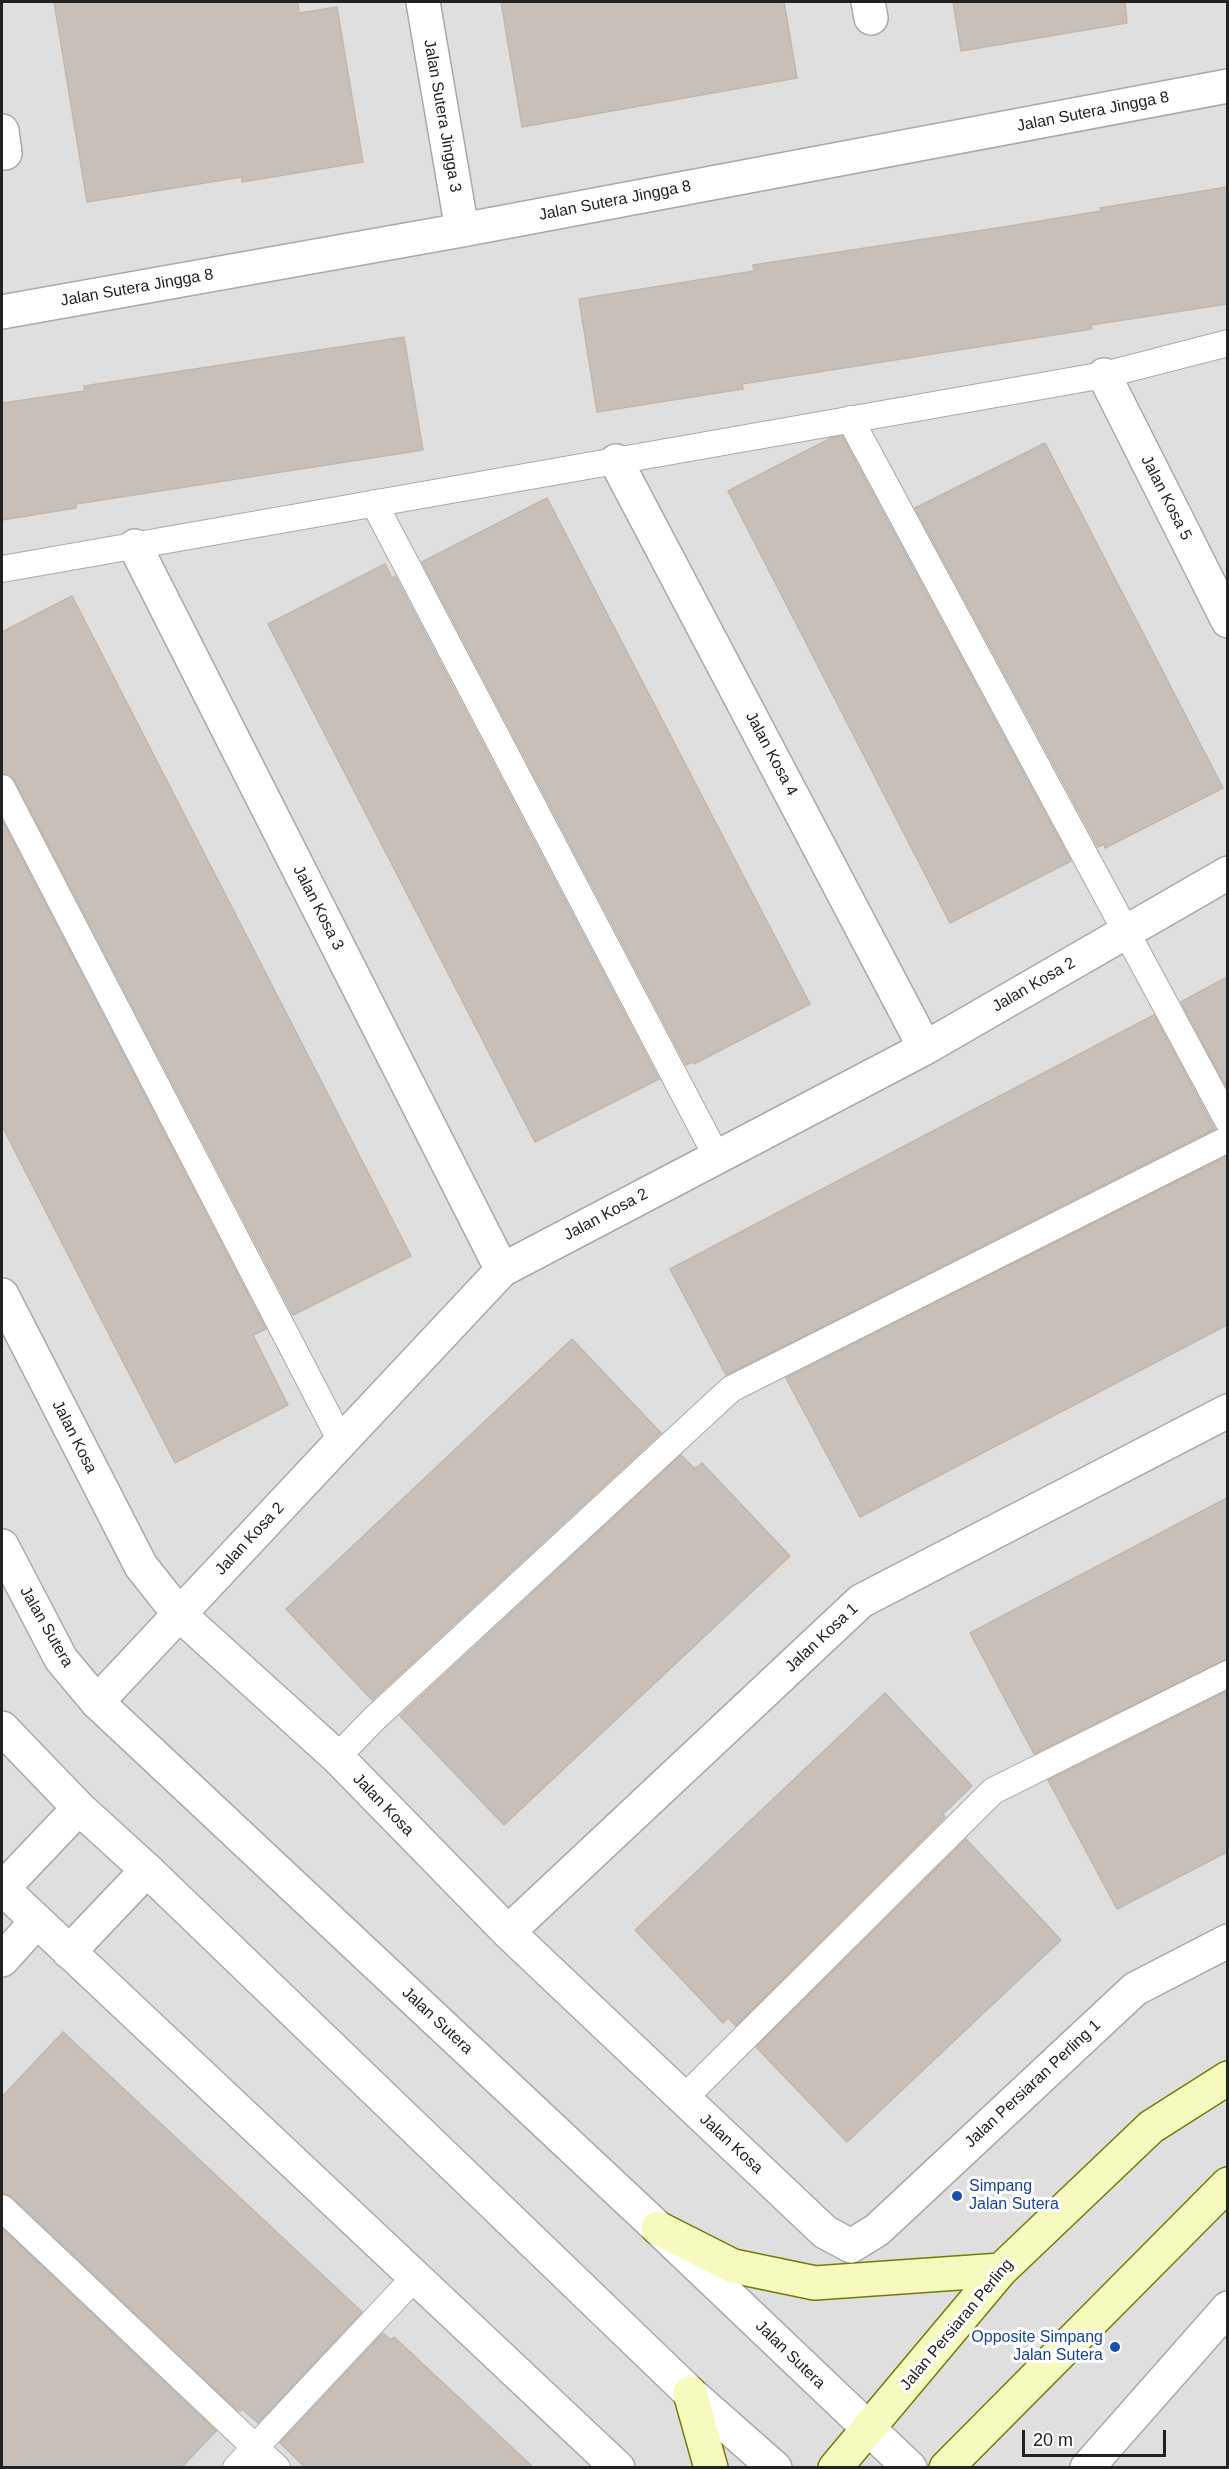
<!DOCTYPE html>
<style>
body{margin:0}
#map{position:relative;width:1229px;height:2469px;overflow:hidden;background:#f2efe9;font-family:Arial,sans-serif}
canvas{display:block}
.frame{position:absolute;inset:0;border:3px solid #222;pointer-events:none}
.scale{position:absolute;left:1022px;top:2430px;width:144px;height:27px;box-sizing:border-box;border:3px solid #222;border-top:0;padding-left:8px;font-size:18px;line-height:21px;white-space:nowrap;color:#222;-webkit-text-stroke:4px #fff;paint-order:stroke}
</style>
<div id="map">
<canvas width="1229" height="2469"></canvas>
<div class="frame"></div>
<div class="scale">20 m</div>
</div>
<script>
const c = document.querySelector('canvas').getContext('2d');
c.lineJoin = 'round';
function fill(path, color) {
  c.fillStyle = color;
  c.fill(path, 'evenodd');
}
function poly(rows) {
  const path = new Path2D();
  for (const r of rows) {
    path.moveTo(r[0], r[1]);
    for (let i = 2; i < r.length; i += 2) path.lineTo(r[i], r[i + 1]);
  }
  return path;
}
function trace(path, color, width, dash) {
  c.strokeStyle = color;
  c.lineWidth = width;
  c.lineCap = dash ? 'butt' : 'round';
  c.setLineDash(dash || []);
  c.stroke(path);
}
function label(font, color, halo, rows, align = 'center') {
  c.font = font + ' Arial,sans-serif';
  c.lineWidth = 6;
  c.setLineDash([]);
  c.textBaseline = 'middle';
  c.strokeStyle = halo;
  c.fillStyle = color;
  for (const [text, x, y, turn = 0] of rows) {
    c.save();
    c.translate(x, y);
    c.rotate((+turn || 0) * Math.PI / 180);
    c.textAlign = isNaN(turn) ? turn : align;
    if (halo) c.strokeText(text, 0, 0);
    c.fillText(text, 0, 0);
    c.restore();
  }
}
const residential = poly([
 [2,2,1227,2,1227,2467,2,2468]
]);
const building = poly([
 [54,2,298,2,299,13,337,7,363,162,242,182,242,177,87,202,54,2],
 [501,2,784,2,797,78,522,127,501,2],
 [953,2,1125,2,1127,23,961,51,953,2],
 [1227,187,1227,304,1091,325,1092,329,742,384,743,389,597,412,579,299,754,271,753,265,997,228,1101,211,1100,208,1227,187],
 [404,337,423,450,76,504,76,508,2,520,2,403,85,391,84,386,404,337],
 [842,436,1071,861,950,923,728,491,831,438,842,436],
 [1045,443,1223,788,1105,848,1104,844,1098,847,915,508,1045,443],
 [547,498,810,1004,694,1064,692,1062,686,1065,422,562,547,498],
 [385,564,392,578,395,576,659,1079,535,1142,268,624,385,564],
 [72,596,411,1256,293,1315,15,781,10,775,2,773,2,632,72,596],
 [2,820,266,1329,253,1335,288,1405,175,1463,2,1126,2,820],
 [1227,977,1227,1088,1181,1002,1227,977],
 [1154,1015,1215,1129,726,1375,670,1269,1154,1015],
 [1227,1156,1227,1325,860,1517,786,1378,1227,1156],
 [572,1339,661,1433,372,1700,286,1609,572,1339],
 [681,1455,695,1469,702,1463,790,1556,504,1825,400,1716,681,1455],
 [1227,1498,1227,1659,1034,1754,970,1633,1227,1498],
 [1227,1691,1227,1852,1117,1909,1048,1780,1227,1691],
 [885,1693,972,1786,943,1814,945,1817,736,2026,728,2018,723,2023,635,1930,885,1693],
 [966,1839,1061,1940,847,2142,756,2047,966,1839],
 [63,2032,362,2312,258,2423,242,2409,240,2411,236,2409,12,2197,2,2193,2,2097,63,2032],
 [2,2228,216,2431,181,2468,2,2468,2,2228],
 [383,2333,391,2340,394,2337,534,2468,306,2468,280,2443,383,2333]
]);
const service = poly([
 [850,419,1228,1121],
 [374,503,717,1157],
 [2,569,1104,375,1228,343],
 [2,788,341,1441],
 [337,1757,375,1718,731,1389,1228,1139],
 [683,2099,993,1791,1228,1674],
 [2,2208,277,2468],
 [236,2468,415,2277]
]);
const minor = poly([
 [423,2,462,230],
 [868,2,871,18],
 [2,131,5,153],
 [2,312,462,230,1228,86],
 [1104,375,1228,621],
 [616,461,925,1048],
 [135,546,502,1270],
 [2,1295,141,1566,179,1614,337,1757,508,1932,825,2232,851,2246,877,2230,1135,1989,1228,1941],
 [97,1702,502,1270,925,1048,1228,873],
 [2,1888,618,2468],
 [2,1889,79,1808],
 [508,1932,861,1601,1228,1411],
 [69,1952,147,1870],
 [2,1960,36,1922],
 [1087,2468,1228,2308]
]);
const tertiary = poly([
 [2,1546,61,1659,97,1702,658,2228,910,2468],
 [2,1728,79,1808,147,1870,690,2393,775,2468]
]);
const secondary = poly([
 [658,2228,733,2266,815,2283,1001,2270],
 [690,2393,711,2468],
 [835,2468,1001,2270,1151,2127,1228,2078],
 [946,2468,1228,2184]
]);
const markers = [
 [957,2196,6,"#1a4fb4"],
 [1115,2347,6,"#1a4fb4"]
];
const streetNames = [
 ["Jalan Sutera Jingga 8",1093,112,-11],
 ["Jalan Sutera Jingga 3",442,116,80],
 ["Jalan Sutera Jingga 8",615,201,-11],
 ["Jalan Sutera Jingga 8",137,288,-10],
 ["Jalan Kosa 5",1166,498,63],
 ["Jalan Kosa 4",771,754,62],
 ["Jalan Kosa 3",318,908,63],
 ["Jalan Kosa 2",1034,985,-30],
 ["Jalan Kosa 2",606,1215,-28],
 ["Jalan Kosa",74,1437,63],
 ["Jalan Kosa 2",250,1539,-47],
 ["Jalan Sutera",46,1627,60],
 ["Jalan Kosa 1",822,1638,-43],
 ["Jalan Kosa",383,1805,46],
 ["Jalan Sutera",437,2021,43],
 ["Jalan Persiaran Perling 1",1033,2084,-43],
 ["Jalan Kosa",731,2144,43],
 ["Jalan Persiaran Perling",957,2325,-50],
 ["Jalan Sutera",790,2355,44]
];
const transitNames = [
 ["Simpang",969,2187],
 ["Jalan Sutera",969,2205],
 ["Opposite Simpang",1103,2338,"right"],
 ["Jalan Sutera",1103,2356,"right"]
];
fill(residential, '#e0dfdf');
fill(building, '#c7bfb8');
trace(building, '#c4b6ab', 1.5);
trace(service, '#a9a9a9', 28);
trace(minor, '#a9a9a9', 36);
trace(tertiary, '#a9a9a9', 36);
trace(secondary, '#707d05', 36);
trace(service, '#fff', 26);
trace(minor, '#fff', 33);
trace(tertiary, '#fff', 33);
trace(secondary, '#f7fabf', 33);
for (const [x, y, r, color] of markers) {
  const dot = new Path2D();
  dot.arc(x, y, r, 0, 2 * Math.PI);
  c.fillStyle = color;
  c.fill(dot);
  trace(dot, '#fff', 2);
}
label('16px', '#222', '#fff', streetNames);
label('16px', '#164399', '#fff', transitNames, 'left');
</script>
